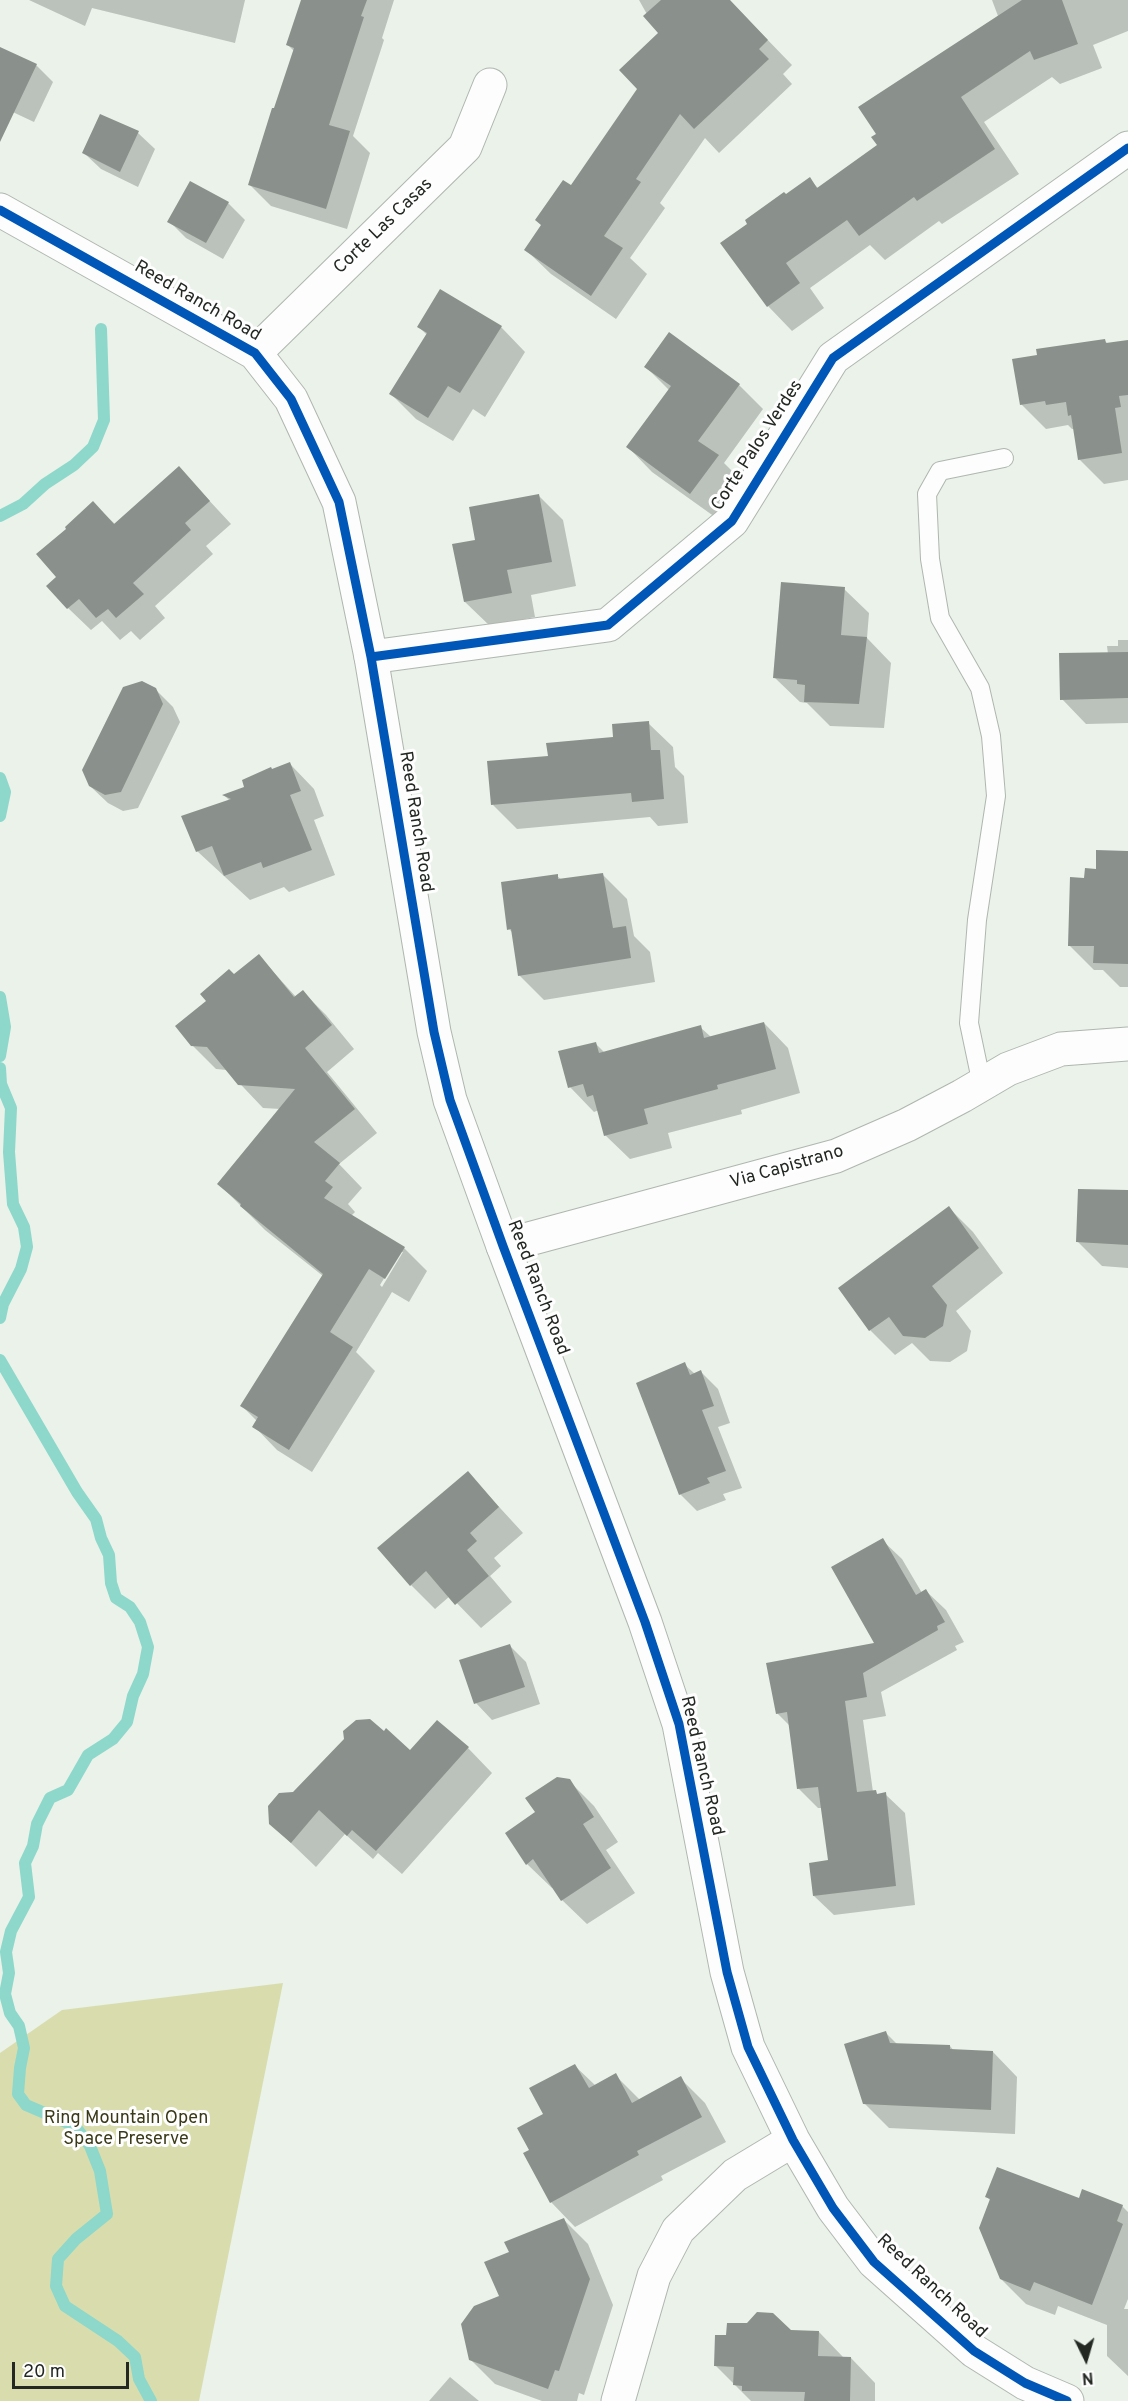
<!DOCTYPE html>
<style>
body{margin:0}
#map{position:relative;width:1128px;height:2401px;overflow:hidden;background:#eaf2ea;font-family:Overpass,sans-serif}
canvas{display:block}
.north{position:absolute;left:1056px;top:2329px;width:60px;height:60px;-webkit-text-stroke:4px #fefefe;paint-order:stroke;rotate:175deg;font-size:16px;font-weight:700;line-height:24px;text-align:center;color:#232823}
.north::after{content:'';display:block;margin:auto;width:21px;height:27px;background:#232823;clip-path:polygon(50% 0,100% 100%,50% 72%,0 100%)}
.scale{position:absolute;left:12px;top:2362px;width:117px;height:27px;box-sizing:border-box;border:3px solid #232823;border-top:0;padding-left:8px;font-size:18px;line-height:21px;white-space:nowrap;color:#232823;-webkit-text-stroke:4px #fefefe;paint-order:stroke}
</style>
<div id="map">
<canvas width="1128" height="2401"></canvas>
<div class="north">N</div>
<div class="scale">20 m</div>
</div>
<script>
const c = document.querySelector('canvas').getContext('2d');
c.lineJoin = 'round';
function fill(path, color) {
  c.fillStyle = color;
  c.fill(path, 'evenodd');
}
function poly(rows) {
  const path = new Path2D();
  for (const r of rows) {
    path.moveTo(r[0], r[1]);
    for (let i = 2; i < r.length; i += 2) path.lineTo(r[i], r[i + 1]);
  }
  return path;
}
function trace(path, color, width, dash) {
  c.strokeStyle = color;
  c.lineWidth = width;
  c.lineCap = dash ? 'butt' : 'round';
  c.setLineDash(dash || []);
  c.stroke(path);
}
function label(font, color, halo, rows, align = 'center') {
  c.font = font + ' Overpass,sans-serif';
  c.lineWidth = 6;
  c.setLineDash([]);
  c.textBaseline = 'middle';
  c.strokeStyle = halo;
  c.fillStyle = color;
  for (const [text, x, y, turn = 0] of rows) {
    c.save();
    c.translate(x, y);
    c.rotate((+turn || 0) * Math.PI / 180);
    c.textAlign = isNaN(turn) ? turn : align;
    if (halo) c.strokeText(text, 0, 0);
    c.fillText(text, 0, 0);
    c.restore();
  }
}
const green = poly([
 [283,1983,199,2401,0,2401,0,2053,62,2010]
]);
const shadow = poly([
 [29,0,245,0,235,43,92,8,85,26],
 [303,0,394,0,382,38,384,40,353,136,370,153,347,229,271,206,250,185,294,51,288,45],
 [639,0,729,0,792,65,783,74,792,84,719,153,705,138,660,203,665,208,630,258,647,274,616,319,551,274,526,250,639,89,661,33,653,25],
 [992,0,1128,0,1128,31,1093,45,1102,68,1060,84,1052,77,984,122,1019,174,942,224,939,221,885,260,870,245,810,288,824,308,792,331,768,306,786,196,809,179,819,189,879,146,998,16],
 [0,49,36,65,53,82,34,122,0,106],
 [101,116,138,133,155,149,138,187,101,169,84,153],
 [228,203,245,220,223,259,186,238,169,221],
 [419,327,501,327,525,352,485,417,473,409,453,441,416,419,391,394,427,335],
 [1105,341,1108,344,1128,344,1128,480,1104,484,1079,459,1075,429,1072,429,1068,425,1046,429,1021,404],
 [646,367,739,385,763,409,724,463,742,481,715,517,652,472,628,447,670,391],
 [179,468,231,524,206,546,213,554,155,606,165,618,140,640,131,631,120,640,102,621,91,630,68,608,58,577,68,529,93,503,116,525],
 [539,496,563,520,576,586,531,595,535,617,490,626,465,602,477,541],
 [844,589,869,613,867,638,891,663,884,728,830,726,807,703,800,702,775,678],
 [1118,640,1128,640,1128,723,1086,724,1062,699,1108,654,1107,646,1118,646],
 [155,689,173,707,180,722,138,808,123,811,108,803,90,786],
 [648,723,673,747,675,767,684,776,688,823,658,826,650,817,517,829,493,805,549,758,614,738],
 [290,764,314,789,324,816,314,820,335,875,289,892,284,887,250,900,197,851,230,801,225,796,246,787,272,771],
 [1128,852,1128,987,1120,987,1103,970,1094,970,1069,945,1086,880,1097,870],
 [602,874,627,899,634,936,650,952,655,982,544,1000,519,975,513,933,509,929,557,876,562,880],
 [259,956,296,997,303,992,326,1015,354,1049,327,1072,377,1133,339,1164,362,1188,348,1204,355,1212,351,1216,404,1248,427,1271,409,1302,392,1292,356,1352,375,1371,312,1472,277,1450,254,1426,257,1421,242,1406,323,1276,265,1230,219,1184,281,1109,263,1108,227,1070,216,1069,192,1045,208,1001],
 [400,1252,403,1252,382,1287,380,1285],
 [764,1023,788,1048,800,1093,741,1110,742,1114,668,1133,672,1148,630,1159,605,1135,599,1110,594,1112,570,1087,595,1043,605,1053,700,1027,711,1037],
 [1128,1192,1128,1268,1102,1266,1078,1242],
 [949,1208,973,1232,1003,1273,956,1311,971,1331,967,1351,950,1362,930,1361,912,1343,895,1355,870,1330],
 [684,1364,695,1374,701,1372,718,1389,730,1423,718,1427,742,1488,723,1494,726,1500,697,1511,680,1494],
 [468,1473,523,1533,494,1558,501,1566,490,1576,512,1602,481,1628,450,1596,435,1609,411,1585],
 [882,1540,902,1559,922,1593,926,1591,946,1610,964,1642,955,1646,957,1650,881,1692,886,1716,863,1720,873,1792,879,1795,885,1794,905,1813,915,1905,834,1915,814,1896,829,1862,822,1808,818,1808,799,1789,790,1726,777,1713,877,1644],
 [509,1645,526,1662,540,1704,492,1720,476,1703],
 [468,1748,492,1773,402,1874,378,1853,373,1859,345,1834,316,1867,270,1823,293,1793,410,1752],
 [569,1781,594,1806,618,1842,606,1850,635,1893,587,1924,562,1900,554,1887,552,1888,527,1864,537,1813],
 [886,2033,897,2044,950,2046,954,2051,993,2052,1017,2077,1015,2134,889,2128,864,2103],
 [575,2066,596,2086,615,2075,640,2100,680,2078,705,2103,726,2142,661,2176,663,2180,575,2227,551,2202,531,2150,545,2114],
 [987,2197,1079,2200,1122,2206,1128,2212,1128,2299,1124,2309,1128,2309,1128,2376,1107,2356,1107,2325,1058,2306,1055,2315,1026,2304,1001,2279,991,2201],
 [563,2219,588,2244,613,2305,584,2395,579,2393,577,2401,542,2401,495,2384,470,2359,501,2297],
 [790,2331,819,2332,843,2357,851,2358,875,2383,875,2401,751,2401,715,2365],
 [450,2377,479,2401,429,2401]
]);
const stream = poly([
 [0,516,23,504,45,484,74,465,93,447,104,420,101,329],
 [0,778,5,792,0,816],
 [0,997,5,1027,0,1056],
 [0,1068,1,1084,11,1108,9,1152,13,1204,24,1227,27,1247,21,1269,3,1304,0,1318],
 [0,1360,77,1492,96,1519,101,1538,109,1555,111,1583,116,1598,130,1607,140,1622,148,1647,143,1674,133,1696,127,1722,113,1739,88,1755,68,1790,50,1798,37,1824,33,1846,25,1863,29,1897,11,1931,6,1952,9,1973,5,1994,10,2013,19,2026,24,2048,20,2068,18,2094,26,2105,75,2126,90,2146,100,2171,107,2214,76,2239,58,2259,56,2286,65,2306,118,2341,135,2357,139,2379,151,2401]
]);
const building = poly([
 [301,0,367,0,361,16,364,17,329,125,350,131,326,209,248,185,272,108,274,108,294,48,286,45],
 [661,0,730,0,768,40,759,49,769,59,694,129,680,114,636,179,641,182,604,236,623,248,591,296,524,250,541,225,535,220,563,180,571,185,637,89,619,70,658,33,643,16],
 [1022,0,1062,0,1078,44,1034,60,1030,51,961,97,995,149,917,201,914,197,859,236,847,220,786,263,800,283,767,307,720,243,747,224,745,220,784,192,786,194,810,177,817,188,877,145,871,137,876,134,858,107],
 [0,47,37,64,0,142],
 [100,114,139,131,120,172,82,153],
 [190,181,229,202,206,243,167,222],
 [440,289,502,326,460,393,448,386,428,418,389,394,427,333,417,327],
 [669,332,740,384,698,441,719,455,690,494,626,447,671,386,644,367],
 [1105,339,1106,343,1128,340,1128,395,1119,396,1121,407,1115,408,1122,453,1078,460,1071,415,1068,416,1066,402,1046,405,1045,401,1020,405,1012,359,1037,355,1036,349],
 [179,466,210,501,185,523,191,530,133,583,144,594,116,618,108,609,96,618,79,599,67,609,46,586,56,577,36,554,66,529,65,527,93,501,114,524],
 [539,494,552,562,507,570,512,593,464,602,452,544,475,540,469,507],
 [781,582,845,587,841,635,867,637,859,704,804,702,805,685,797,684,797,680,773,678],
 [1128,652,1128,698,1060,700,1059,653],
 [142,681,156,688,163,704,121,792,105,795,89,786,82,770,123,687],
 [649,721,651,750,660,750,664,799,632,802,631,793,491,805,487,761,548,756,546,743,613,737,612,724],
 [290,762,301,791,290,795,312,850,263,868,261,862,224,876,212,846,196,852,181,816,231,799,222,795,244,787,242,780,271,767,272,769],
 [1096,850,1128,851,1128,964,1093,963,1094,946,1068,946,1070,877,1084,878,1085,868,1096,869],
 [603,873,613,928,626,926,631,958,518,976,511,929,507,930,501,882,558,874,558,879],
 [259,954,294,997,303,990,332,1025,305,1048,355,1109,314,1142,340,1163,325,1181,333,1187,324,1198,405,1247,385,1279,369,1269,330,1332,353,1347,289,1450,252,1427,258,1417,240,1406,323,1274,240,1206,241,1204,217,1184,295,1089,238,1085,207,1047,191,1046,175,1026,206,1001,200,994,229,969,234,974],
 [764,1022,776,1069,717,1085,718,1089,644,1109,648,1124,604,1136,593,1095,587,1097,583,1084,568,1088,558,1051,596,1042,599,1053,701,1025,704,1038],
 [1078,1189,1128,1190,1128,1245,1076,1242],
 [949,1206,979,1248,932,1286,947,1305,943,1326,925,1338,903,1336,889,1317,869,1331,838,1288],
 [685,1362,690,1375,701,1370,714,1406,702,1410,726,1471,707,1478,710,1483,679,1495,636,1383],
 [468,1471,499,1507,470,1533,477,1541,467,1550,489,1576,455,1605,426,1571,410,1586,377,1548],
 [883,1538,916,1595,926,1589,945,1622,937,1626,938,1630,863,1673,867,1697,845,1701,857,1792,876,1790,877,1794,886,1792,896,1886,813,1896,809,1863,828,1860,818,1787,797,1789,787,1712,776,1714,766,1663,874,1643,831,1567],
 [510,1644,525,1687,474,1704,459,1660],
 [370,1719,384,1731,386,1728,410,1750,437,1720,469,1747,376,1851,352,1830,347,1836,319,1810,291,1843,269,1824,268,1806,279,1793,293,1792,344,1739,343,1731,356,1720],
 [557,1777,570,1779,594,1817,583,1824,611,1868,561,1901,533,1859,526,1865,505,1833,535,1812,525,1798],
 [886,2031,890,2043,950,2045,950,2049,993,2051,991,2110,863,2104,844,2044],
 [575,2064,589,2088,616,2073,632,2103,681,2076,702,2117,637,2151,639,2155,550,2203,523,2153,529,2150,517,2128,543,2114,529,2088],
 [997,2167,1079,2198,1082,2189,1123,2205,1117,2221,1123,2224,1092,2305,1034,2282,1030,2291,1000,2279,979,2228,990,2199,985,2197],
 [564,2218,590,2279,559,2371,555,2370,548,2389,469,2360,461,2324,474,2306,499,2296,484,2262,509,2252,504,2242],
 [757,2312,773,2313,791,2330,819,2331,818,2356,851,2357,850,2401,804,2401,805,2392,742,2391,742,2386,733,2385,734,2367,714,2366,715,2335,726,2335,727,2323,747,2323]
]);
const service = poly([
 [982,1085,969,1023,977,920,996,796,991,736,980,688,940,618,930,559,927,494,940,471,1004,458]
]);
const minor = poly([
 [255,353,465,147,490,85],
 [371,657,608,625,732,521,833,358,1128,148],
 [503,1246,645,1622,679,1724,727,1972,748,2047,793,2140,833,2208,874,2262,974,2351,1025,2383,1067,2401],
 [618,2401,654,2276,678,2230,735,2175,793,2140]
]);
const tertiary = poly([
 [0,210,255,353,291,399,339,502,371,657,434,1032,450,1100,503,1246,836,1156,907,1125,962,1096,1008,1069,1061,1049,1128,1044]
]);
const cycleway = poly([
 [0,210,255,353,291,399,339,502,371,657,434,1032,450,1100,503,1246,645,1622,679,1724,727,1972,748,2047,793,2140,833,2208,874,2262,974,2351,1025,2383,1067,2401],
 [371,657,608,625,732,521,833,358,1128,148]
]);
const streetNames = [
 ["Corte Las Casas",384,227,-44],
 ["Reed Ranch Road",197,302,30],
 ["Corte Palos Verdes",758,446,-57],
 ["Reed Ranch Road",415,822,81],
 ["Via Capistrano",787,1168,-16],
 ["Reed Ranch Road",537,1288,69],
 ["Reed Ranch Road",701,1766,77],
 ["Reed Ranch Road",931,2287,43]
];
const parkNames = [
 ["Ring Mountain Open",126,2119],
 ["Space Preserve",126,2140]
];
fill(green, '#d9ddae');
fill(shadow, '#0003');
trace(stream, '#8dd8ca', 12);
fill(building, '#8a918c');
trace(service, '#afb6af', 20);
trace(minor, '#afb6af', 35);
trace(tertiary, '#afb6af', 35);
trace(service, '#fcfdfc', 18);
trace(minor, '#fcfdfc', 33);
trace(tertiary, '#fcfdfc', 33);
trace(cycleway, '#0057b8', 9);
label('18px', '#232823', '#fefefe', streetNames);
label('18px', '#3a3a18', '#fefefe', parkNames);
</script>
